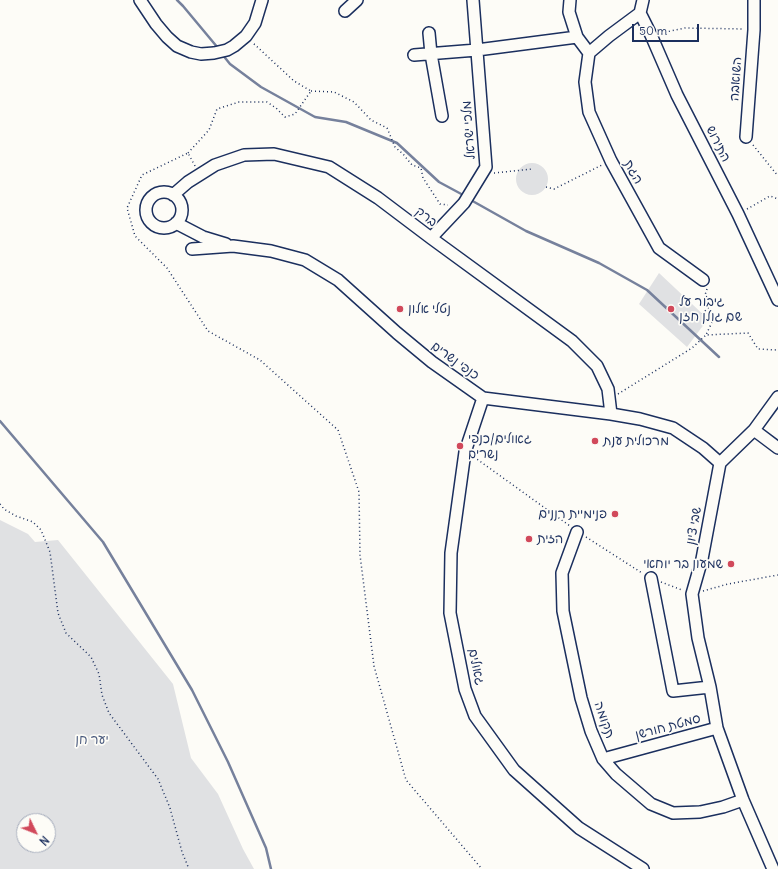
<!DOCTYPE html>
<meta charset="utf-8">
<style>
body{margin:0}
#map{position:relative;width:778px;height:869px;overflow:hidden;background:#fdfcf7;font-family:Delius,sans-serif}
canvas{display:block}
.north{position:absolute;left:16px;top:813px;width:40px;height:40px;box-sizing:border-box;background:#fdfcf7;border:1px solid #a3aaba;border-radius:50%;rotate:133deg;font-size:11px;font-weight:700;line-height:16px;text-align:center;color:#1b2f5e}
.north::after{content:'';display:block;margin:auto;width:14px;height:18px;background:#d1495b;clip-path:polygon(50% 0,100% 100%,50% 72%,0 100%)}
.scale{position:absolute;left:632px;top:24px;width:67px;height:18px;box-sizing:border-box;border:2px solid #1b2f5e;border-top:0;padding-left:5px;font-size:12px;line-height:14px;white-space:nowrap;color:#1b2f5e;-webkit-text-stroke:3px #fdfcf7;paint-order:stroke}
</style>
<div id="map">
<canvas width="778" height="869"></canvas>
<div class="north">N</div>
<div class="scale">50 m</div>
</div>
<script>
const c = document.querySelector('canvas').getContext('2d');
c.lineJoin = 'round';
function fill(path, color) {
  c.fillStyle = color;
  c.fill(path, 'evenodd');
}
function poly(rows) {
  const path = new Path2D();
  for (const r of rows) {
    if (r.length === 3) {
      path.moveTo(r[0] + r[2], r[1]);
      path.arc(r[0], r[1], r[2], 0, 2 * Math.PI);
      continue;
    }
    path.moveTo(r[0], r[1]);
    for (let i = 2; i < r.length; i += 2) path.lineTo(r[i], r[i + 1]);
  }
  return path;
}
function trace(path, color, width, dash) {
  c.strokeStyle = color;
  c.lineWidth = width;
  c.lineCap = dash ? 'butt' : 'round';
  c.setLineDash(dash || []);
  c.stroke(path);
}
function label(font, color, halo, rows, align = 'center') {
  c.font = font + ' Delius,"Playpen Sans Hebrew",sans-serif';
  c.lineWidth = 3.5;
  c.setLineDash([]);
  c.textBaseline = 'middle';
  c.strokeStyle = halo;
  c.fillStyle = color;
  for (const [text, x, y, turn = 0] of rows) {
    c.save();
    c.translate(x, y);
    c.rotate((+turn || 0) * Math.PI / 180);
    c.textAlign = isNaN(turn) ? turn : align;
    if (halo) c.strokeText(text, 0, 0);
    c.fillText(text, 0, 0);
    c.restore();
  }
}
const green = poly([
 [532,179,16],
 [659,273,708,319,687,347,639,304],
 [0,520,28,534,35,542,58,540,173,684,191,758,218,794,243,849,254,869,0,869],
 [24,821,48,821,48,845,24,845]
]);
const stream = poly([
 [177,0,183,6,218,48],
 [222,54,230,64,261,87,315,117,346,122,397,143,439,182,465,196],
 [469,199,526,231,599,263,647,290,719,357],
 [0,421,103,542,192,690,228,762,266,848,271,869]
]);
const path = poly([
 [661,33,685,28,744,29],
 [311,91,334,92,354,102,371,120,387,128,395,147,403,154,412,165,421,168,423,178,440,204,448,205],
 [753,145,778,176],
 [188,153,209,130,217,109,239,102,267,102,276,108,285,117,295,114,311,91,294,81,253,43],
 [195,166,188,153,142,175,127,208,135,236,167,268,208,331,260,360,338,430,359,492,360,555,374,666,406,780,482,869],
 [494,173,532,169],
 [546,187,554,189,602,165],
 [747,209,770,196,778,199],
 [707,289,705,295,713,303,702,314,713,320,706,335,748,333,758,349,778,350],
 [618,394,692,348,706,335],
 [474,457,570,526],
 [0,504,4,509,16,516,33,522,41,530,50,552,58,613,66,633,91,657,99,674,102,695,109,713,158,779,170,808,182,852,189,869],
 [586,537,642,573],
 [661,582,682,590],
 [703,591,728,584,778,575]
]);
const minor = poly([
 [140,0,156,24,167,37,177,46,191,52,201,54,214,53,227,50,234,46,246,36,255,23,262,0],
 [570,0,569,12,577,37,589,53],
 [643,0,640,13,651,35,677,95,738,214,778,300],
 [345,11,357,0],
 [640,13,609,36,589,53,585,82,589,112,611,161,659,248,703,280],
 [429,33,431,54,442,116],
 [414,55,477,50,577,37],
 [746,137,754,30,754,0],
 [164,210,18],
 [173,195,188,182,215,165,244,155,274,154,329,167,378,198,431,238,572,341,597,366,608,389,611,414],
 [176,223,203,237,226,244],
 [431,238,464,203,486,167,473,0],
 [192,249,233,246,271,251,305,260,338,280,397,333,432,362,483,398,611,414,640,419,673,428,703,448,720,463],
 [483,398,465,452,451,553,450,613,465,689,475,716,514,770,579,828,643,869],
 [754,430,778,448],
 [720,463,702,559,692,594,698,638,710,687,717,728,743,800,773,869],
 [720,463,754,430,778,397],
 [577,532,562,573,563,611,581,698,591,731,603,759,616,774,651,804,673,813,700,812,723,807,743,800],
 [651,578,673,691,710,687],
 [603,759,717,728]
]);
const markers = [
 [400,309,4,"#d1495b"],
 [671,309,4,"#d1495b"],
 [595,441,4,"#d1495b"],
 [460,446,4,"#d1495b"],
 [615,514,4,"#d1495b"],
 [529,539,4,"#d1495b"],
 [731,564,4,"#d1495b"]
];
const streetNames = [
 ["השואבה",736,79,-86],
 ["מלכי ישראל",469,130,-94],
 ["התירוש",718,144,63],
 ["הגת",633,172,61],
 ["ברק",426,217,38],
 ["כנפי נשרים",455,361,36],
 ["שבי ציון",694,526,-80],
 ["גאולים",476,667,78],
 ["תקומה",604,720,71],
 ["סמטת חורשן",668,727,-15]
];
const poiNames = [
 ["גיבור על",679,302],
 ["שם גולן חזן",679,317],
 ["נטלי אלון",408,309],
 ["גאולים/כנפי",468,439],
 ["נשרים",468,454],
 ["מרכולית ענת",603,441],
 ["פנימיית רננים",607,514,"right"],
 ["הזית",537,539],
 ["שמעון בר יוחאי",723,564,"right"]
];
const parkNames = [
 ["יער חן",92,740]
];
fill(green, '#e0e1e3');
trace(stream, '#76819c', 2.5);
trace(minor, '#1b2f5e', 14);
trace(path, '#1b2f5e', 1.5, [1, 3]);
trace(minor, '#fdfcf7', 11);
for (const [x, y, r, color] of markers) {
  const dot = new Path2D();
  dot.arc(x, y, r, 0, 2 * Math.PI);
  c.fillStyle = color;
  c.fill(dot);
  trace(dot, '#fdfcf7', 1.5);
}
label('13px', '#1b2f5e', '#fdfcf7', streetNames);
label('13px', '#1b2f5e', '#fdfcf7', poiNames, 'left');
label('13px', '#4c5c7f', '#fdfcf7', parkNames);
</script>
